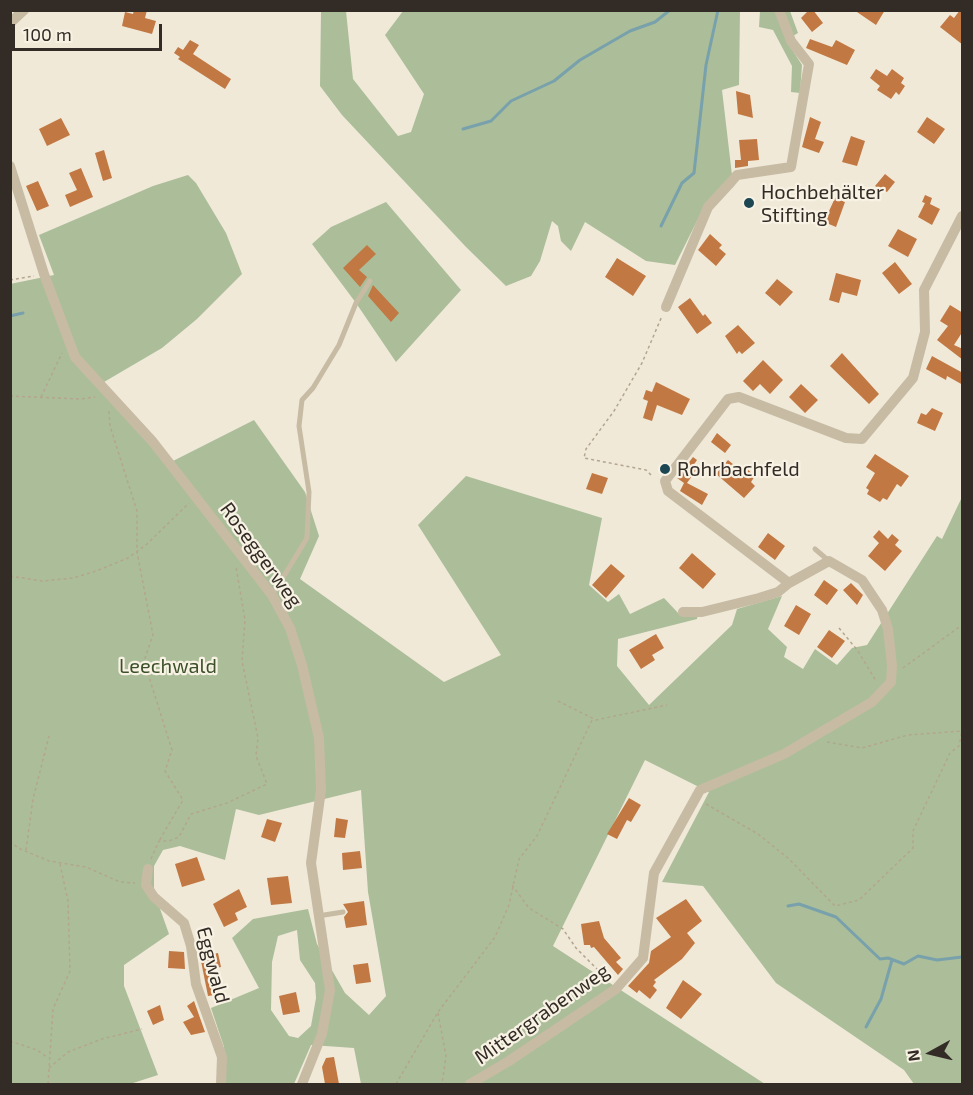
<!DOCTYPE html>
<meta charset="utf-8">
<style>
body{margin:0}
#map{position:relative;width:973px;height:1095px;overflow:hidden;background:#f0e9d8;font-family:"Exo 2",sans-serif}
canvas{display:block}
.frame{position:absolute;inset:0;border:12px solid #332c26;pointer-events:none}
.north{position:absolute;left:901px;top:1023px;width:60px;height:60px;-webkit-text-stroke:4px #f8f2e4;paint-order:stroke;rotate:262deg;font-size:16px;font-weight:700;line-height:24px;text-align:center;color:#332c26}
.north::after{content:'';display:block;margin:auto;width:21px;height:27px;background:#332c26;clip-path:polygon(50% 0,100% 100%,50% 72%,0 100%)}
.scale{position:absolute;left:12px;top:24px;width:150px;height:27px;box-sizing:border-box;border:3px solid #332c26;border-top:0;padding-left:8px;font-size:18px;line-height:21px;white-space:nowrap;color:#332c26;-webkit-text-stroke:4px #f8f2e4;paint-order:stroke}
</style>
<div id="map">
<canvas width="973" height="1095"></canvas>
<div class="frame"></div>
<div class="north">N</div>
<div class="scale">100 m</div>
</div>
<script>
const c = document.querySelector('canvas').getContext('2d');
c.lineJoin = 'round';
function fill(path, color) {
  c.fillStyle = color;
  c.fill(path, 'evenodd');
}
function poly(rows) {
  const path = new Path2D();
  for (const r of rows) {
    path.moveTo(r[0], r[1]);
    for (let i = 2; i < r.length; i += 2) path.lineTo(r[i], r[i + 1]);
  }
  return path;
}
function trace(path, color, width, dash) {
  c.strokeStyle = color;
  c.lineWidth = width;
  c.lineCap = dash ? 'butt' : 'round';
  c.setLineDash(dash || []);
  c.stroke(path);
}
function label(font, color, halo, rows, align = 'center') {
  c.font = font + ' "Exo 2",sans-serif';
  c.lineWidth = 4.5;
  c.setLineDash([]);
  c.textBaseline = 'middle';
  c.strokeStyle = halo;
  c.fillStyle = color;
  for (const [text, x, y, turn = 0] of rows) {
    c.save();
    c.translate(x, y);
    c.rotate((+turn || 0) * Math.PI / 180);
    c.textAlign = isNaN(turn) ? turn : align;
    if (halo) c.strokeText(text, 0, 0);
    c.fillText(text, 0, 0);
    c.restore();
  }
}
const green = poly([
 [321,11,346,11,353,79,398,136,411,132,424,94,385,35,403,11,740,11,739,85,722,90,732,175,706,203,675,265,646,261,585,222,571,251,561,241,558,226,552,221,540,261,531,276,506,286,466,247,342,115,320,86],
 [760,11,790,11,798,33,786,40,802,65,800,93,791,92,792,66,773,30,759,27],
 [188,175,196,183,226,233,242,274,197,319,162,348,104,382,173,461,254,420,305,492,319,536,300,579,444,682,501,655,418,525,466,476,602,518,589,585,608,602,619,594,630,614,664,598,680,615,698,613,697,619,618,639,617,666,649,705,732,625,737,609,782,596,768,629,787,647,784,657,803,669,815,649,837,665,852,648,867,645,937,536,942,539,962,497,962,1084,914,1084,904,1070,776,983,703,886,662,882,709,792,645,760,553,946,765,1084,361,1084,354,1048,311,1045,294,1084,225,1084,224,1047,211,1008,259,988,232,938,253,919,308,909,317,944,345,993,369,1015,386,996,368,892,361,790,259,815,236,809,225,860,180,846,163,850,154,866,154,892,169,934,124,965,124,986,158,1075,130,1084,11,1084,10,284,54,275,39,235,153,186],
 [297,930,300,960,315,983,316,998,311,1026,298,1038,289,1036,271,1010,272,962,278,936],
 [386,202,461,290,396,362,356,303,312,244,331,227]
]);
const stream = poly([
 [463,129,491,121,511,101,554,81,580,60,630,31,655,22,670,10],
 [661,226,682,183,694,173,706,65,718,10],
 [10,316,23,313],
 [788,906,799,904,836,917,880,959,888,958,904,964,918,956,937,960,962,957],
 [866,1027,881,999,892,960]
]);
const building = poly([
 [134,10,147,10,145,18,156,21,152,34,122,26,125,12,133,14],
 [809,10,813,10,823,23,812,32,801,18],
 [854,10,885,10,876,25],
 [960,10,963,10,963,45,940,27,950,15,954,18],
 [810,39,832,47,836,40,855,50,847,65,806,48],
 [190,40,199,45,193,54,231,79,225,89,178,59,180,57,174,53,178,47,183,50],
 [876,69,887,76,892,69,904,78,901,83,905,86,899,95,896,92,891,99,877,90,880,86,870,78],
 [736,91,750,95,753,118,738,114],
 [810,117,821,122,815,139,824,142,819,153,802,147],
 [927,117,945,129,934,144,917,132],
 [61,118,70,135,47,146,39,129],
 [851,136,865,141,857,166,842,162],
 [757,139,759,160,748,161,748,166,735,168,735,160,741,160,739,140],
 [104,150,112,178,103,181,95,153],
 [81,168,93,197,70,207,65,195,77,190,69,173],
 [885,174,895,182,887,192,875,186],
 [38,181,49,206,37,211,26,186],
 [925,195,932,198,930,204,940,209,932,225,918,217,925,203,922,202],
 [835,198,845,202,836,227,824,222],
 [898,229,917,239,908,257,888,246],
 [710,234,722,245,719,248,726,254,716,266,698,250],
 [367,245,376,254,359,270,367,277,360,287,343,268],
 [617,258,646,276,633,296,605,277],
 [895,262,912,284,899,294,882,273],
 [836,273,861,280,857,296,842,292,839,303,829,300],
 [777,279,793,292,780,306,765,293],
 [373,285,399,313,391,322,368,296],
 [690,298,703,316,705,314,712,323,697,334,678,307],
 [950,305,963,313,963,331,954,345,963,349,963,360,937,340,948,326,940,321],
 [738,325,755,343,742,354,739,351,737,354,725,336],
 [842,353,879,394,869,404,830,366],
 [932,356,963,373,963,385,947,376,946,380,926,369],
 [763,360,783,380,770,394,760,384,753,391,743,381],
 [656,382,690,399,682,415,657,405,652,421,643,418,648,401,643,399,646,390,652,392],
 [801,384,818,400,805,413,789,397],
 [932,408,943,413,935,431,917,423,921,413,926,415],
 [717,433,731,445,725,453,711,442],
 [875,454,909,476,901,487,897,484,887,500,883,498,880,502,867,494,869,490,866,488,875,473,866,467],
 [693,457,697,460,693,466,697,469,687,483,708,494,702,505,680,491,684,483,677,478],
 [728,460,744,473,747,469,755,476,751,482,755,486,744,498,716,474],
 [592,473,608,478,602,494,586,489],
 [879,530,888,539,892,534,899,540,895,545,902,551,885,571,868,556,879,543,873,537],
 [768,533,785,546,775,560,758,547],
 [692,553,716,574,703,589,679,568],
 [611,564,625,576,606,598,592,585],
 [824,580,838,590,827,605,814,595],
 [851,583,863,595,857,605,843,590],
 [796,605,811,614,799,635,784,626],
 [829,630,845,641,832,658,817,647],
 [656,634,664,648,652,655,655,660,641,669,629,650],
 [629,798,641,805,631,822,627,820,617,839,607,834],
 [336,818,348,820,345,838,334,837],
 [267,819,282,823,275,842,261,837],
 [360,851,362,868,343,870,342,853],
 [197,857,205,880,182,887,175,864],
 [288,876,292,903,271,905,267,878],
 [239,889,247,907,235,913,238,920,224,927,213,904],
 [686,899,702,921,687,933,695,943,682,959,654,980,656,982,653,986,657,990,650,999,639,990,637,993,628,986,649,963,651,951,671,937,656,918],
 [364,901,367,925,346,928,344,917,348,912,343,904],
 [599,921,604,938,621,958,616,962,623,969,618,975,594,947,591,948,590,945,584,945,581,924],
 [169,951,184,952,185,969,168,968],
 [218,953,221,967,216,968,221,994,208,996,200,956],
 [368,963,371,982,356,984,353,965],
 [683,980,702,994,681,1019,666,1008],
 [296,992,300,1012,283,1015,279,996],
 [194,1001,205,1032,191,1035,183,1022,194,1017,187,1006],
 [160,1005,164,1020,153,1025,147,1011],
 [334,1057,339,1084,325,1084,322,1067,326,1058]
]);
const path = poly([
 [10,280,34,276],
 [10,396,81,399,95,397],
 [41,397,62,353],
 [109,411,110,426,137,511,137,552,153,635,144,661,172,750,165,771,183,800,159,841],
 [651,475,646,470,584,458,586,449,614,411,642,363,662,316],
 [10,576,42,581,73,578,96,571,128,558,147,544,189,503],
 [839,628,858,651,876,681],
 [903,668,962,625],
 [558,701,596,720,667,705],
 [827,742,862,748,908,735,962,731],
 [706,804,758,834,788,858,835,906,859,900,913,848,913,831,950,753,959,746,962,731],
 [10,841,18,848,49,861,86,867,120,882,135,883],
 [26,850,33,799,49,736],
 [151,859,159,841,169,841,179,837,191,814,227,803,267,784,256,756,258,738,242,661,245,620,236,567],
 [512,885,529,908,563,929,576,948,609,981],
 [438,1013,446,1056,442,1084],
 [10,1041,37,1050,48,1058],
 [49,1068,68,1052,102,1039,142,1029],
 [48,1084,53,1009,70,971,68,901,60,864],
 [396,1084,438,1012,495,937,509,905,519,859,537,836,593,718]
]);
const service = poly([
 [815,549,829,561],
 [273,594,307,538,309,492,299,426,302,400,313,388,339,345,356,303,370,281],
 [318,916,343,912]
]);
const minor = poly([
 [10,23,24,10],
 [10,166,44,274,75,357,153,442,272,595,290,628,302,665,319,738,321,790,311,863,330,990,322,1034,302,1084],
 [666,307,708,207,731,182,737,175,791,167,809,64,791,41,779,10],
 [683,612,702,612,759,598,778,592,789,583],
 [148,869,146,885,154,897,184,923,191,946,196,984,222,1057,221,1084],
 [470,1084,509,1061,616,989,643,958,654,873,700,790,784,754,872,702,891,682,892,666,888,629,882,610,862,580,829,561,789,583,668,491,665,481,728,399,739,397,846,438,862,439,913,378,925,332,924,290,962,216]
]);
const markers = [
 [749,203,6,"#1d4653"],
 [665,469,6,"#1d4653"]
];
const poiNames = [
 ["Hochbehälter",761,192],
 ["Stifting",761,215],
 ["Rohrbachfeld",677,469]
];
const streetNames = [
 ["Roseggerweg",261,555,54],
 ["Eggwald",213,965,75],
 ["Mittergrabenweg",542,1014,-35]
];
const parkNames = [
 ["Leechwald",168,666]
];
fill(green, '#abbe99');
trace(stream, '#78a1ac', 3);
fill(building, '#c27843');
trace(path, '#b3a58f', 1.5, [3, 3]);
trace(service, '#c7bba4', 5);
trace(minor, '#c7bba4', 10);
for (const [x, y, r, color] of markers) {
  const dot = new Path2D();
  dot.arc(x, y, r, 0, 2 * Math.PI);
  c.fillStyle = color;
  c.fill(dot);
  trace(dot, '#f8f2e4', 2);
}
label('20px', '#332c26', '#f8f2e4', poiNames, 'left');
label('20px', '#332c26', '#f8f2e4', streetNames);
label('20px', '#3c512a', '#f8f2e4', parkNames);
</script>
